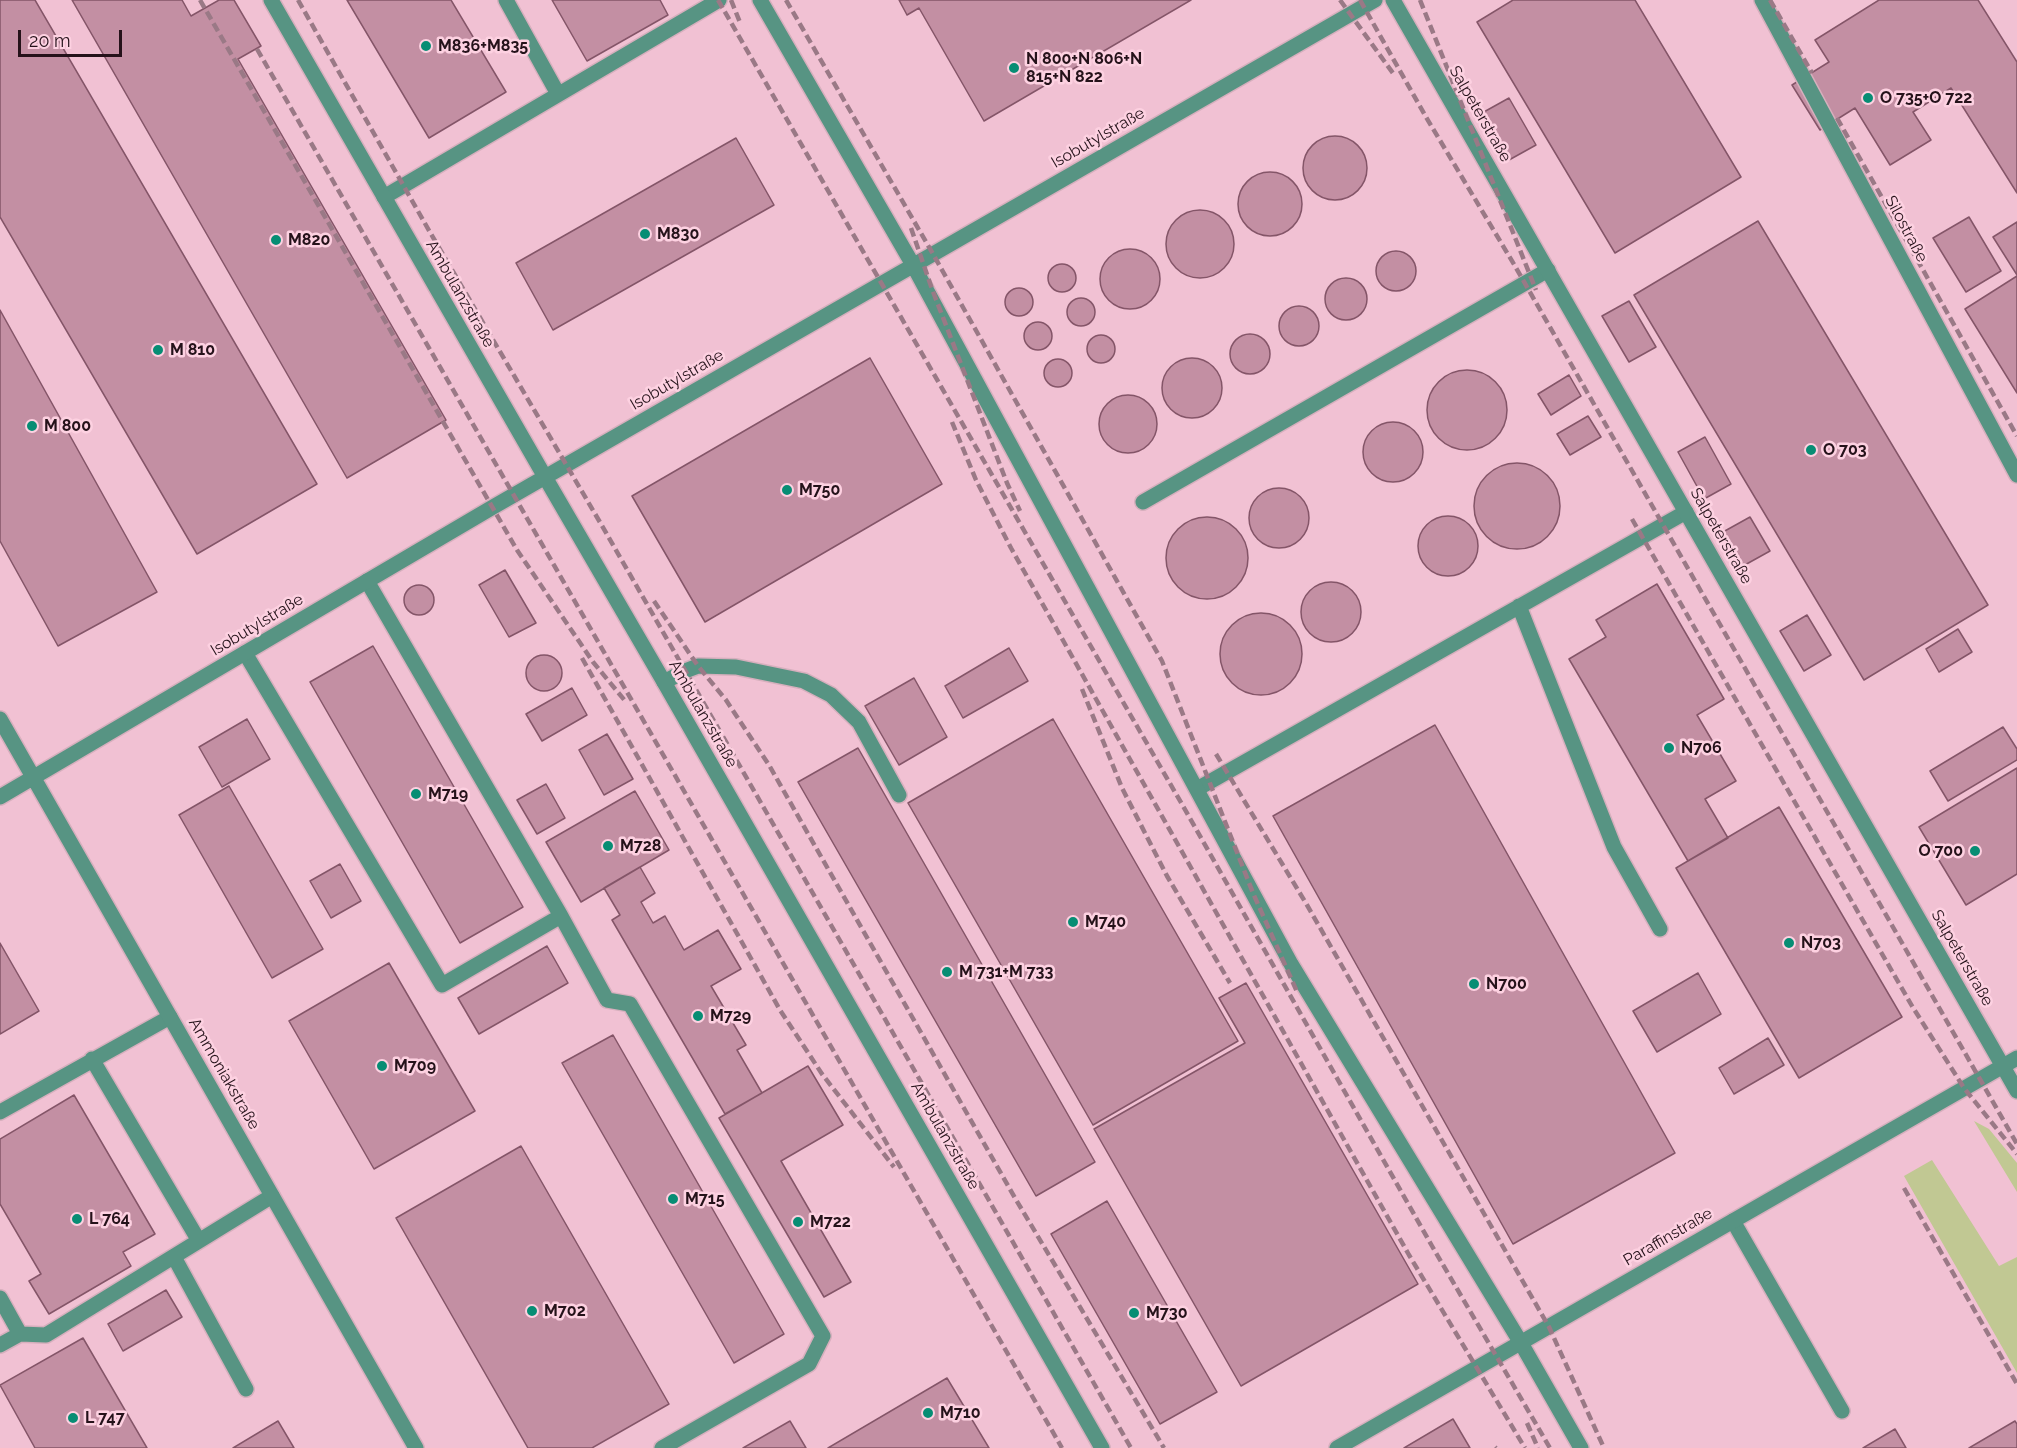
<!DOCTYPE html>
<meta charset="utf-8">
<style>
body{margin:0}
#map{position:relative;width:2017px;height:1448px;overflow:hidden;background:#fdd1e1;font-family:Raleway,sans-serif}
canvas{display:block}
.scale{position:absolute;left:18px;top:30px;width:104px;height:27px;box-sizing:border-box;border:3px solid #25121a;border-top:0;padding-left:8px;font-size:18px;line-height:21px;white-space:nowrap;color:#25121a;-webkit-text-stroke:4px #fdd1e1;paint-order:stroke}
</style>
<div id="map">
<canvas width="2017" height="1448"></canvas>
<div class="scale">20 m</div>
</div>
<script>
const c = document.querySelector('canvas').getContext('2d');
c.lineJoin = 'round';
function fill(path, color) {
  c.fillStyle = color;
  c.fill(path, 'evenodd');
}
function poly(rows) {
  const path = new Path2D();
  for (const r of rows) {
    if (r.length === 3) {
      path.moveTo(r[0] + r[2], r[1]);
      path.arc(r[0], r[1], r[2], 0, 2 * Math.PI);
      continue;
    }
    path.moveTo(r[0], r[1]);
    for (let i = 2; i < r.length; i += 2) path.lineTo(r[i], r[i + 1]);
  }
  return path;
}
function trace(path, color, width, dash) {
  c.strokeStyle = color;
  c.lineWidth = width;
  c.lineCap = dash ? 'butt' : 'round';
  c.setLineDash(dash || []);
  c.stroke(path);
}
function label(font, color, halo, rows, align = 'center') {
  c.font = font + ' Raleway,sans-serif';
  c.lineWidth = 5;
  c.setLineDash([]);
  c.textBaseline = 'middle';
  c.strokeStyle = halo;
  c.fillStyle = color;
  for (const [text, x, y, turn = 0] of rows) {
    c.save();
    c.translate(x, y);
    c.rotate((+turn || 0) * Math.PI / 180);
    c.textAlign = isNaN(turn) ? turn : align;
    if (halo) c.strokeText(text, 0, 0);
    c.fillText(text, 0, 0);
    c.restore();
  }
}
const built = poly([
 [0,0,2017,0,2017,1448,0,1448]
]);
const green = poly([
 [1974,1121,1989,1129,2017,1163,2017,1192],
 [1932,1160,1999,1266,2017,1257,2017,1373,1904,1176]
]);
const building = poly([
 [0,0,35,0,317,484,197,554,0,217,0,0],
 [72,0,182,0,191,16,219,0,234,0,261,46,238,59,446,420,347,478,72,0],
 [347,0,451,0,506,92,429,138,347,0],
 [552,0,660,0,668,15,587,61,552,0],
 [899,0,1191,0,984,121,919,8,907,15,899,0],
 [1513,0,1635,0,1741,177,1615,253,1477,22,1513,0],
 [1879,0,1978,0,2017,62,2017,193,1951,88,1913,112,1931,140,1890,165,1855,108,1820,130,1792,85,1829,62,1815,40,1879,0],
 [1509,98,1536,145,1509,160,1482,113,1509,98],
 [1335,168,32],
 [736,138,774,205,553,330,516,263,736,138],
 [1270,204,32],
 [1200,244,34],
 [1969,217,2001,271,1966,292,1933,238,1969,217],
 [1758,221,1988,605,1864,680,1634,295,1758,221],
 [2017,222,2017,275,1993,237,2017,222],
 [1130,279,30],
 [1396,271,20],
 [1062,278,14],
 [2017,276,2017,393,1965,309,2017,276],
 [1346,299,21],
 [1019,302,14],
 [1081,312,14],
 [1629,301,1656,347,1629,362,1602,316,1629,301],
 [1299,326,20],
 [0,310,157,592,58,646,0,541,0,310],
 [1038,336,14],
 [1250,354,20],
 [1101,349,14],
 [1192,388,30],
 [870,358,942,484,705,622,632,496,870,358],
 [1058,373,14],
 [1467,410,40],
 [1569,375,1581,396,1551,415,1538,394,1569,375],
 [1128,424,29],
 [1588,416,1601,437,1570,455,1557,434,1588,416],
 [1393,452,30],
 [1705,437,1731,484,1704,499,1678,452,1705,437],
 [1517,506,43],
 [1279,518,30],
 [1448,546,30],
 [1207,558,41],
 [1750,517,1770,551,1743,566,1723,532,1750,517],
 [505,570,536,623,509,637,479,585,505,570],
 [1331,612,30],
 [1657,584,1724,699,1697,715,1736,781,1705,799,1728,838,1688,861,1569,659,1606,637,1596,620,1657,584],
 [419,600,15],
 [1261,654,41],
 [1807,615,1831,655,1804,671,1780,631,1807,615],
 [1958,629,1972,652,1939,672,1926,649,1958,629],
 [373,646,523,907,460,943,310,682,373,646],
 [1009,648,1028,681,963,718,945,686,1009,648],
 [544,673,18],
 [914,678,947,737,899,765,865,706,914,678],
 [572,688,587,715,542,741,526,714,572,688],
 [247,719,270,759,222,787,199,747,247,719],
 [1053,719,1238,1041,1093,1125,908,803,1053,719],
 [1435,725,1675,1153,1513,1244,1273,816,1435,725],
 [2003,727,2017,749,2017,760,1948,801,1930,771,2003,727],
 [607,734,633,779,604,795,579,750,607,734],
 [858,748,1095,1162,1036,1196,798,782,858,748],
 [2017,768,2017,874,1966,905,1919,827,2017,768],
 [546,784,565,818,537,834,517,800,546,784],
 [229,786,323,949,272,978,179,815,229,786],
 [635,791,669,850,581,902,546,842,635,791],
 [1779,807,1902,1017,1799,1078,1676,868,1779,807],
 [340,864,361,901,331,918,310,881,340,864],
 [640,867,655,893,641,902,653,923,665,916,684,950,718,930,741,969,711,986,746,1045,737,1050,762,1093,725,1114,612,920,620,915,604,888,640,867],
 [0,943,39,1011,0,1034,0,943],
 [547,946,568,983,479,1034,458,998,547,946],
 [389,963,475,1111,374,1169,289,1021,389,963],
 [1698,973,1721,1014,1657,1052,1633,1011,1698,973],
 [1246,983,1418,1284,1241,1386,1094,1129,1245,1043,1219,998,1246,983],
 [613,1035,784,1334,734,1363,562,1063,613,1035],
 [1768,1038,1784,1065,1734,1094,1719,1068,1768,1038],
 [808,1066,843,1125,781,1161,851,1282,824,1297,719,1118,808,1066],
 [74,1095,155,1234,123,1252,131,1266,49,1314,29,1281,41,1274,0,1204,0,1139,74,1095],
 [521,1146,669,1404,592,1448,528,1448,396,1218,521,1146],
 [1107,1201,1217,1392,1160,1424,1051,1234,1107,1201],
 [166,1290,182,1317,123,1351,108,1324,166,1290],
 [83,1338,147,1448,35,1448,0,1385,83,1338],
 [947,1378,989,1448,828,1448,947,1378],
 [1453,1419,1470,1448,1404,1448,1453,1419],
 [278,1421,294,1448,233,1448,278,1421],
 [790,1421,806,1448,743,1448,790,1421],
 [2015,1421,2017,1424,2017,1448,1969,1448,2015,1421],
 [1895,1429,1906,1448,1863,1448,1895,1429]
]);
const lane = poly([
 [506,0,558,94],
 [384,197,719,0],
 [1143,502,1548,270],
 [367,581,561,916,607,1000,630,1004,823,1336,809,1364,662,1448],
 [1519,606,1614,847,1660,929],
 [245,653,442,985,561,916],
 [664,682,685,671,698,666,736,667,804,681,831,695,859,722,899,795],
 [1197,789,1686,512],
 [92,1059,199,1241],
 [0,1112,170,1017],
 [1733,1221,1842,1411],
 [174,1257,246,1389],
 [0,1298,20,1334],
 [0,1345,20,1334,46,1335,272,1196]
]);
const street = poly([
 [271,0,545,477,664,682,1102,1448],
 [760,0,913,265,1291,964,1521,1343,1581,1448],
 [1393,0,2017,1091],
 [1762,0,2017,475],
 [0,719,416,1448],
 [0,797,493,507,1375,0],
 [1337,1448,2017,1058]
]);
const rail = poly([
 [200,0,517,550,593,662,626,702],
 [298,0,431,234,601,524,1131,1448],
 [718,0,1183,806,1432,1246,1550,1448],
 [731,0,741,25],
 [786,0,933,254,1162,661,1253,893,1298,994],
 [1340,0,1395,76],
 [1360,0,1426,117,1515,266,2017,1144],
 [1420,0,1536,290],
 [1770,0,1812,73],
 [257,49,1062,1448],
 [1837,118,2017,436],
 [911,228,932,289,1007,483,1020,511],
 [952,422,976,480,1011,548,1409,1255,1525,1448],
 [1632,519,1912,1006,1964,1088,2017,1154],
 [654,601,698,666,726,700,769,765,1015,1198,1164,1448],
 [582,658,780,1010,822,1074,894,1167],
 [1082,689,1122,788,1167,876,1230,983],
 [1216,754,1307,905,1549,1327,1604,1448],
 [1904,1188,2017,1384],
 [1527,1423,1538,1448],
 [1495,1447,1496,1448]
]);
const markers = [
 [426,46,6,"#078d74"],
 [1014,68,6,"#078d74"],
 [1868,98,6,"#078d74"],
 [645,234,6,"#078d74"],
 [276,240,6,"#078d74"],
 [158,350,6,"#078d74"],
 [32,426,6,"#078d74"],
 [1811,450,6,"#078d74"],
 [787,490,6,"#078d74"],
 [1669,748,6,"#078d74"],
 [416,794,6,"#078d74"],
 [608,846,6,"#078d74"],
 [1975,851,6,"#078d74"],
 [1073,922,6,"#078d74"],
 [1789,943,6,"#078d74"],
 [947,972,6,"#078d74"],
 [1474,984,6,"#078d74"],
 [698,1016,6,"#078d74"],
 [382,1066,6,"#078d74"],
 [673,1199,6,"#078d74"],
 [77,1219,6,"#078d74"],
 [798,1222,6,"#078d74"],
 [532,1311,6,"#078d74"],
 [1134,1313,6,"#078d74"],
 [928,1413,6,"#078d74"],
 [73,1418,6,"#078d74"]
];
const poiNames = [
 ["M836+M835",438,46],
 ["N 800+N 806+N",1026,59],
 ["815+N 822",1026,77],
 ["O 735+O 722",1880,98],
 ["M830",657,234],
 ["M820",288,240],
 ["M 810",170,350],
 ["M 800",44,426],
 ["O 703",1823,450],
 ["M750",799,490],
 ["N706",1681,748],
 ["M719",428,794],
 ["M728",620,846],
 ["O 700",1963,851,"right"],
 ["M740",1085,922],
 ["N703",1801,943],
 ["M 731+M 733",959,972],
 ["N700",1486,984],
 ["M729",710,1016],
 ["M709",394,1066],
 ["M715",685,1199],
 ["L 764",89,1219],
 ["M722",810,1222],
 ["M702",544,1311],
 ["M730",1146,1313],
 ["M710",940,1413],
 ["L 747",85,1418]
];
const streetNames = [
 ["Salpeterstraße",1480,114,60],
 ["Isobutylstraße",1098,138,-30],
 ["Silostraße",1906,229,62],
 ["Ambulanzstraße",460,294,60],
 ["Isobutylstraße",677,380,-30],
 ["Salpeterstraße",1721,536,60],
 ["Isobutylstraße",257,625,-31],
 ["Ambulanzstraße",703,714,60],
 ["Salpeterstraße",1962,958,60],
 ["Ammoniakstraße",224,1074,60],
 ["Ambulanzstraße",945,1136,60],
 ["Paraffinstraße",1668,1237,-30]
];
fill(built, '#f1c1d3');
fill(green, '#c1c893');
fill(building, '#c38fa3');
trace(building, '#845568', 1.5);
trace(lane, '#d6afbd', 18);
trace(street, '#d6afbd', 18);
trace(lane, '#579483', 15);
trace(street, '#579483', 15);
trace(rail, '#9a7986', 4.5, [9, 4.5]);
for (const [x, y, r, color] of markers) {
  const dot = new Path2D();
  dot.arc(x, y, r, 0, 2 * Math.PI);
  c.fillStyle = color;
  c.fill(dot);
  trace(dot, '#fdd1e1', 2);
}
label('bold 16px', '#25121a', '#fdd1e1', poiNames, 'left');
label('16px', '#25121a', '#fdd1e1', streetNames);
</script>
